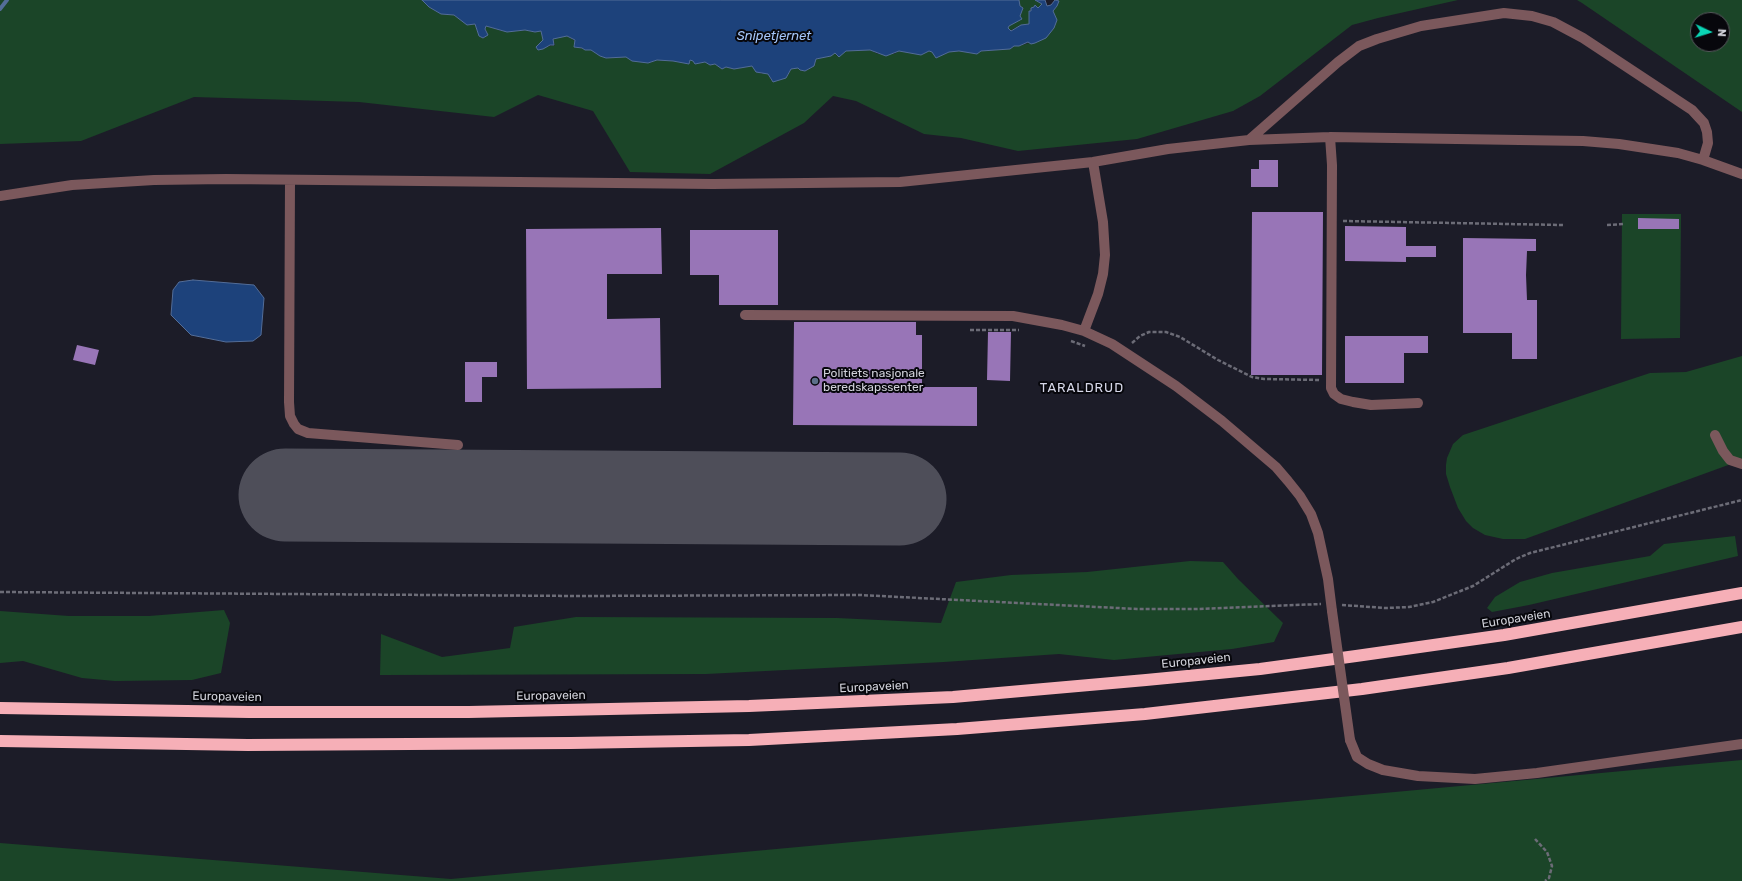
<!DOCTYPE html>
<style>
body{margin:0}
#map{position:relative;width:1742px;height:881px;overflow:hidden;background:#1c1c28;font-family:Rubik,sans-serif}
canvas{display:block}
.north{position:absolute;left:1690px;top:12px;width:40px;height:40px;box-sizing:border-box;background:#07070c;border:1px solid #58585e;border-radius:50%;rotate:94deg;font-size:11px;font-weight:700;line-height:16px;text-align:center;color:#d1d2da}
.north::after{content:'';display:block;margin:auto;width:14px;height:18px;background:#0ad5b5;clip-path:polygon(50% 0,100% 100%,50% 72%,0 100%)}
</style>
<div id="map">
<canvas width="1742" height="881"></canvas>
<div class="north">N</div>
</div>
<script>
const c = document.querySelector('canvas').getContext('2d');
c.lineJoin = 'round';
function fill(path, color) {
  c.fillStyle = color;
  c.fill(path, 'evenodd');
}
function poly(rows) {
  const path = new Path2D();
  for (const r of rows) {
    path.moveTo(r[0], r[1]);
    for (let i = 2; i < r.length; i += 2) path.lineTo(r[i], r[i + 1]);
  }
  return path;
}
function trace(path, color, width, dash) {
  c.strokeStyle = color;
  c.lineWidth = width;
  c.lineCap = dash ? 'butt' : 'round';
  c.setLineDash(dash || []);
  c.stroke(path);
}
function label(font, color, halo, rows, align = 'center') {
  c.font = font + ' Rubik,sans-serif';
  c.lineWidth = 4;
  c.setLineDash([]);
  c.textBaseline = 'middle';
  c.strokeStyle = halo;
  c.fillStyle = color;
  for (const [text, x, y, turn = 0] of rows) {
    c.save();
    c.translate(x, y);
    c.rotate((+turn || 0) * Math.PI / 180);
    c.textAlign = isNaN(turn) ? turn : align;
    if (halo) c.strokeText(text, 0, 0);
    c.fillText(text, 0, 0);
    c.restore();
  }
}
const green = poly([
 [0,0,422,0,429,7,441,14,454,15,469,25,475,24,479,36,483,38,485,37,487,32,485,29,486,26,502,31,520,31,525,30,535,32,541,31,543,40,539,45,546,47,555,45,553,40,556,37,567,36,575,41,574,47,591,50,600,56,606,58,626,57,633,61,649,63,657,60,673,61,689,64,690,60,698,63,705,62,712,65,715,64,724,68,726,67,734,69,752,66,760,73,762,74,763,72,768,74,771,80,788,75,791,69,795,68,798,68,802,71,808,70,815,64,816,59,835,53,837,56,846,51,870,50,878,54,894,54,899,51,921,55,928,51,943,55,949,52,960,51,977,54,979,51,981,51,1010,49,1014,46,1019,46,1029,43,1054,16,1053,11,1057,6,1058,0,1458,0,1378,18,1352,25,1260,96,1233,111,1137,139,1018,151,961,138,924,134,856,101,833,96,804,123,710,174,630,172,593,111,538,95,494,117,359,102,194,97,81,141,0,144],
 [1019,0,1035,0,1042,4,1038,8,1035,5,1034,8,1032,7,1029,14,1029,24,1021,25,1009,31,1008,27,1012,23,1021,20,1020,16,1023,8,1020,6],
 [1577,0,1742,0,1742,112,1582,3],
 [1698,20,1722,20,1722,44,1698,44],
 [1622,214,1681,214,1680,338,1621,339],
 [1742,356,1742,460,1525,539,1503,539,1485,535,1473,528,1466,521,1458,508,1450,487,1446,474,1446,465,1447,458,1453,444,1463,435,1650,373,1686,372],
 [1735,536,1738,556,1529,605,1492,612,1487,608,1495,597,1520,582,1552,573,1650,556,1664,544],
 [1190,561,1223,562,1238,579,1283,623,1274,642,1232,649,1114,660,1059,654,944,662,706,674,380,675,381,634,442,657,510,648,514,627,576,617,837,618,941,623,956,582,1011,575,1087,572],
 [224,610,230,623,221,673,192,680,115,681,82,678,23,661,0,663,0,611,69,616,149,616],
 [1742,760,1742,881,0,881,0,843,451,879]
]);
const water = poly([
 [422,0,1019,0,1020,6,1023,8,1020,16,1022,19,1009,26,1008,28,1011,31,1021,25,1029,24,1029,11,1031,11,1031,8,1034,7,1035,5,1038,8,1042,4,1035,0,1045,0,1047,6,1051,5,1055,0,1059,1,1057,6,1053,11,1057,20,1054,28,1046,38,1035,43,1031,44,1028,42,1019,46,1014,46,1010,49,981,51,977,54,959,51,949,52,936,58,932,52,929,51,921,55,899,51,886,56,870,50,846,51,839,57,835,53,831,56,816,59,814,66,805,71,800,70,798,68,791,69,786,78,773,82,768,74,756,72,752,66,734,69,726,67,722,69,715,64,710,65,705,62,695,64,693,61,690,60,689,64,673,61,657,60,648,63,632,61,626,57,606,58,600,56,591,50,585,50,582,48,574,47,575,40,567,36,553,39,554,45,550,45,543,49,538,50,536,47,543,40,541,31,535,32,525,30,507,32,486,26,485,29,488,35,483,38,479,36,475,24,467,25,454,15,441,14,429,7,422,0],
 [193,280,254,285,264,298,261,335,253,341,226,342,191,335,171,315,173,290,179,282,193,280]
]);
const stream = poly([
 [0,9,7,0]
]);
const runway = poly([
 [285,495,900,499]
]);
const building = poly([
 [1259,160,1278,160,1278,187,1251,187,1251,169,1259,169],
 [1252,212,1323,212,1322,375,1251,375],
 [1638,218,1679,219,1679,229,1638,229],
 [1345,226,1406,227,1406,246,1436,246,1436,257,1406,257,1406,262,1345,261],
 [661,228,662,274,607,274,607,319,660,318,661,388,527,389,526,229],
 [690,230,778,230,778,305,719,305,719,275,690,275],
 [1463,238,1536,239,1536,251,1527,251,1526,275,1527,300,1537,300,1537,359,1512,359,1512,333,1463,333],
 [794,322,916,322,916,335,922,335,922,387,977,387,977,426,793,425],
 [988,332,1011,332,1010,381,987,380],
 [1345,336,1428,336,1428,353,1404,353,1404,383,1345,383],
 [77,345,99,350,95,365,73,360],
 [465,362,497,362,497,377,482,377,482,402,465,402]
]);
const path = poly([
 [1343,221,1563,225],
 [1607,225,1624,224],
 [970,330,1019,330],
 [1071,341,1085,346],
 [1132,343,1140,336,1149,332,1166,332,1180,337,1218,360,1252,377,1264,379,1321,380],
 [0,592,576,596,860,595,1137,609,1197,609,1321,604],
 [1342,605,1385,608,1409,607,1433,602,1473,586,1516,559,1530,553,1742,500],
 [1535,839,1547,852,1552,866,1549,878,1545,881]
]);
const minor = poly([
 [1330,137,1332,165,1331,388,1334,394,1341,399,1353,402,1371,405,1418,403],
 [1249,140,1338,62,1359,46,1377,39,1421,26,1504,13,1532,16,1553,22,1583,38,1692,110,1704,123,1707,132,1708,143,1703,160],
 [290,181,289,402,290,416,294,424,298,429,308,433,458,445],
 [0,196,72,185,154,180,226,179,713,184,900,182,1093,162,1168,149,1249,140,1330,137,1583,141,1619,144,1678,153,1703,160,1742,174],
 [745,315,1013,316,1062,325,1084,331,1112,344,1176,386,1222,421,1276,467,1288,481,1300,496,1311,514,1318,533,1328,579,1332,611],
 [1084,331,1098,294,1103,274,1105,255,1103,222,1093,162],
 [1715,435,1723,451,1730,460,1742,464],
 [1350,740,1357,757,1368,764,1383,770,1418,776,1475,779,1537,773,1742,744]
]);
const highway = poly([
 [0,708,249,712,469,712,749,706,953,697,1146,680,1260,669,1356,656,1504,635,1742,593],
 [0,741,248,745,571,743,749,740,957,729,1145,714,1362,689,1508,668,1742,627]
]);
const minorBridge = poly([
 [1332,611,1350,740]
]);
const markers = [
 [815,381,4,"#5c6f8a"]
];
const poiNames = [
 ["Politiets nasjonale",823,374],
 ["beredskapssenter",823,388]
];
const streetNames = [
 ["Europaveien",1516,619,-9],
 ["Europaveien",1196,661,-6],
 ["Europaveien",874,687,-3],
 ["Europaveien",551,696,-1],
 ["Europaveien",227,697,1]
];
const waterNames = [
 ["Snipetjernet",774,36]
];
const neighbourhoodNames = [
 ["TARALDRUD",1082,388]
];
fill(green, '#1b4528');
fill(water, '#1d427b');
trace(water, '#536d98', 1);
trace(stream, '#536d98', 4);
trace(runway, '#4e4e59', 93);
fill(building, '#9875b7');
trace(path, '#6c6c77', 2.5, [4, 2]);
trace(minor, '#7b585c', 10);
trace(highway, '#f6afb7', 12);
trace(minorBridge, '#7b585c', 10);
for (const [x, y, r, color] of markers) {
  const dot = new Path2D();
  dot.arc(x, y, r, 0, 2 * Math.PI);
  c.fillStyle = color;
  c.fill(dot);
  trace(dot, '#07070c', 1.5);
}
label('12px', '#d1d2da', '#07070c', poiNames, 'left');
label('12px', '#d1d2da', '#07070c', streetNames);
label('italic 13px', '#a5c6fa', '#07070c', waterNames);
c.letterSpacing = '1px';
label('13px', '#d6d7e8', '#07070c', neighbourhoodNames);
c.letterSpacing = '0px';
</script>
